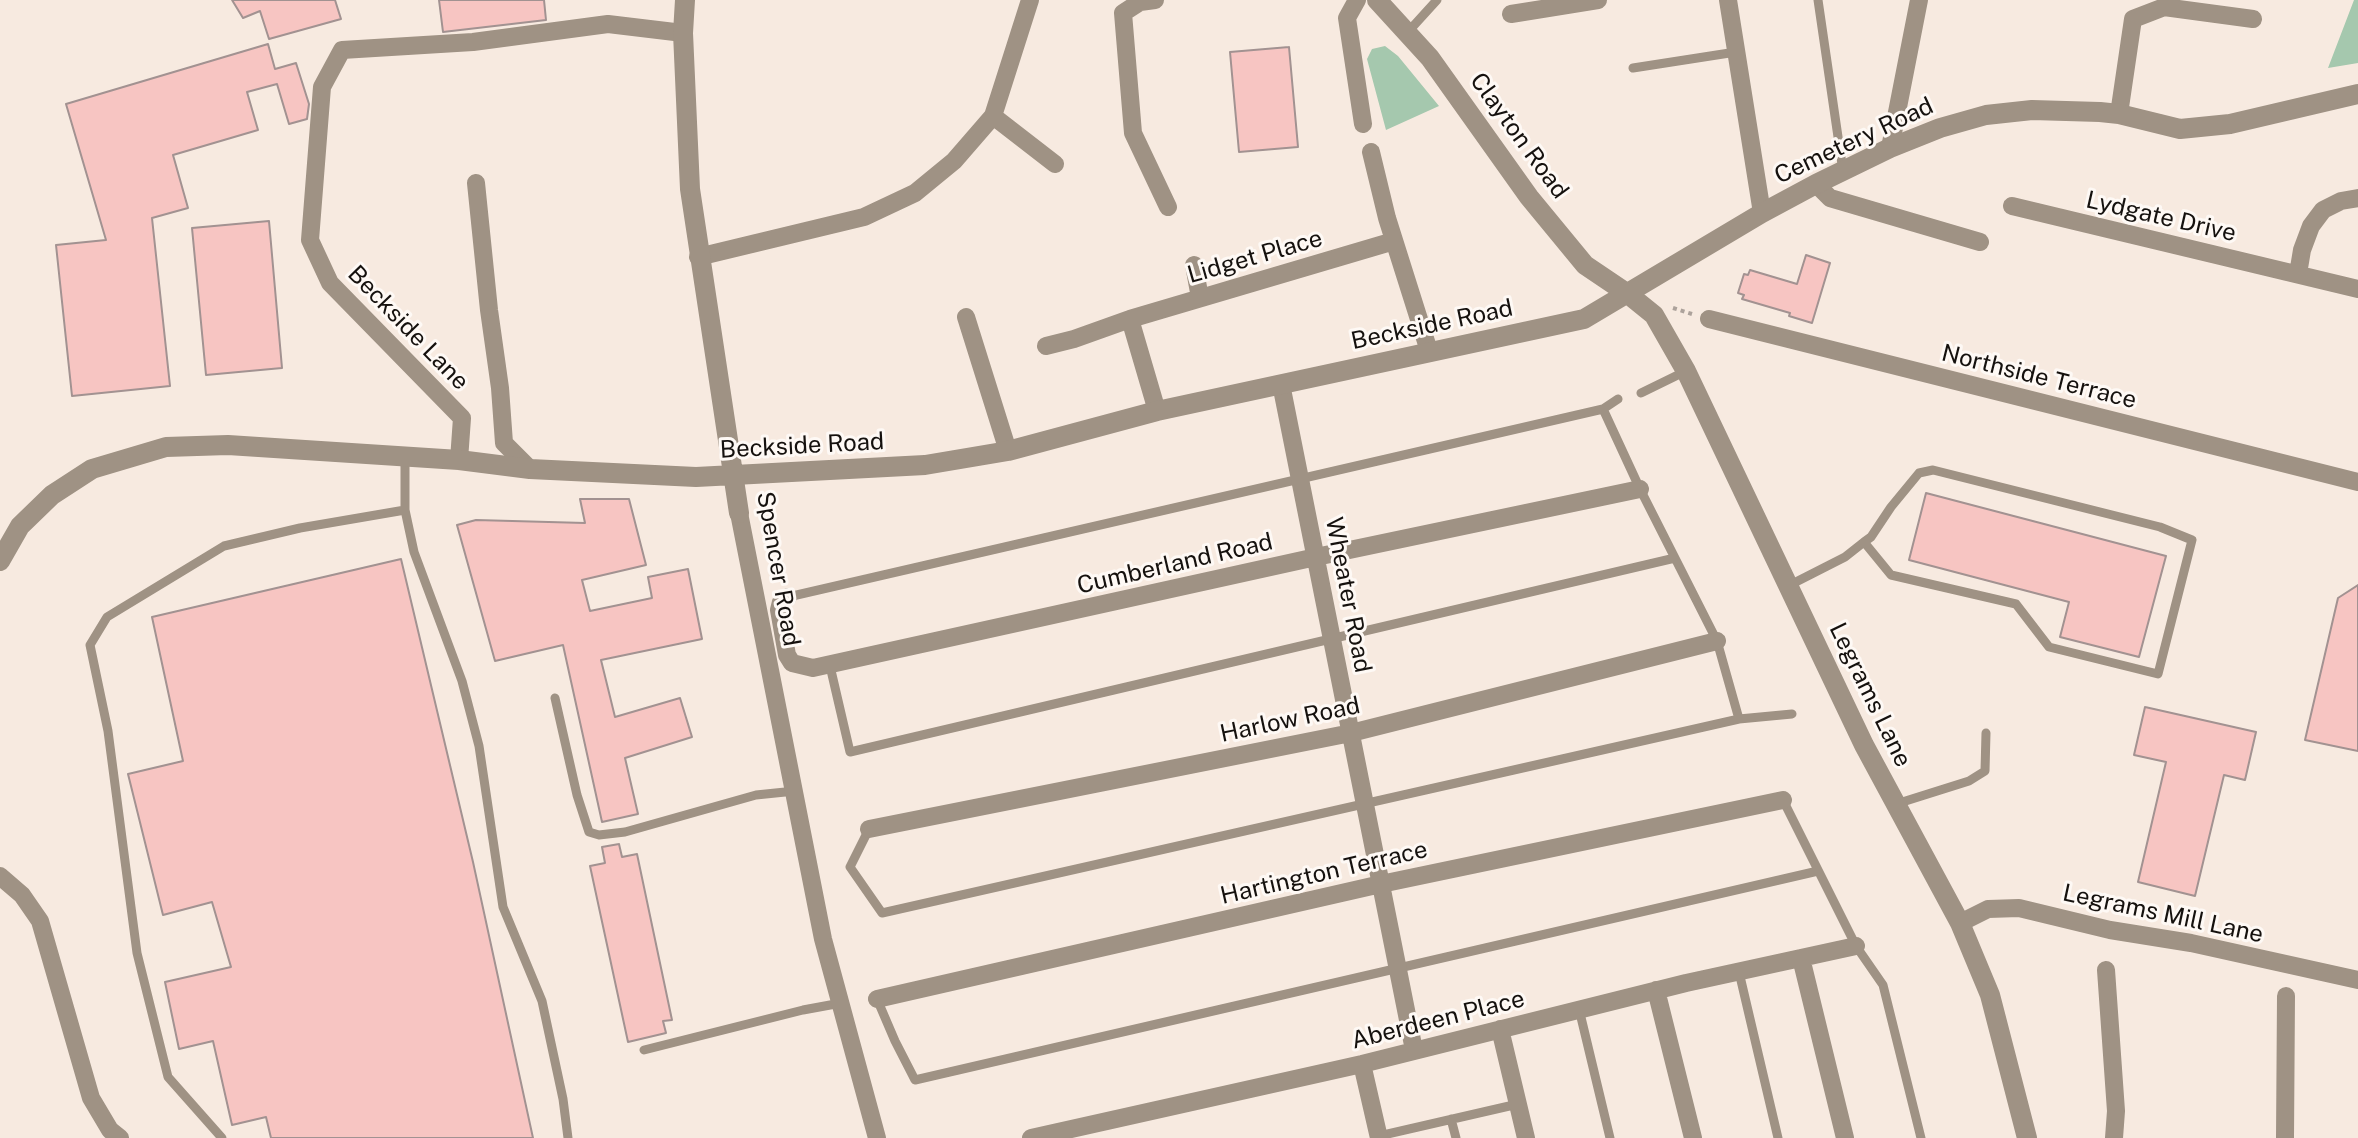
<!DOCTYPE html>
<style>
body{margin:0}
canvas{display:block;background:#f7eae0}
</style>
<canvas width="2358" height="1138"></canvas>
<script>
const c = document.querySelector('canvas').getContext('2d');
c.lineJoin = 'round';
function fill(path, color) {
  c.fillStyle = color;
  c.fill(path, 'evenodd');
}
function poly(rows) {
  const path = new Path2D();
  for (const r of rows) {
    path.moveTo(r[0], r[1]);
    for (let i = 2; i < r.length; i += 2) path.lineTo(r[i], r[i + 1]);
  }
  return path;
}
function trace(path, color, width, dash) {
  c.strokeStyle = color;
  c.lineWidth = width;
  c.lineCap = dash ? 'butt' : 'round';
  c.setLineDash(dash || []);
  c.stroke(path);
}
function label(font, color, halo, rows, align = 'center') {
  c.font = font + ' "Public Sans",sans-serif';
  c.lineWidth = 6;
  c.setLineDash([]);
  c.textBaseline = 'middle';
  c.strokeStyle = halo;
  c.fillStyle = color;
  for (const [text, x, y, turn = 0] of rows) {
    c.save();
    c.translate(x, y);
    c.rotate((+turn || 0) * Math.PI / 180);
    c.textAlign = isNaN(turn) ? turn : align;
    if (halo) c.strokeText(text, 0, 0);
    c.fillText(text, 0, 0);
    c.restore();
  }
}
const green = poly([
 [2354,0,2358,0,2358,63,2328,68],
 [1385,46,1398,56,1439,106,1386,130,1367,59,1372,49]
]);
const building = poly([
 [232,0,335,0,341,19,269,39,260,11,243,18,232,0],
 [439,0,544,0,546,20,443,32,439,0],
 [268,44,275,69,296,63,309,104,307,119,289,124,277,84,247,92,258,130,173,155,188,208,152,218,170,386,72,396,56,245,106,240,66,104,268,44],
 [1289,47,1298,147,1239,152,1230,52,1289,47],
 [269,221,282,368,206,375,192,228,269,221],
 [1806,255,1830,263,1812,323,1789,316,1790,313,1742,299,1744,295,1738,293,1744,274,1748,275,1750,270,1797,284,1806,255],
 [1926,493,2166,556,2139,657,2060,637,2069,602,1909,560,1926,493],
 [580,499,629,499,646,565,582,580,590,611,652,598,648,577,688,569,702,639,601,660,615,717,680,698,692,737,625,758,638,814,602,822,563,645,495,661,457,525,476,520,585,523,580,499],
 [401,559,473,862,533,1138,271,1138,266,1117,232,1125,213,1041,179,1049,165,982,231,967,212,902,163,915,128,774,183,761,152,617,401,559],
 [2358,585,2358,751,2305,740,2338,598,2358,585],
 [2145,707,2256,732,2245,780,2224,775,2195,896,2138,882,2166,762,2134,755,2145,707],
 [619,844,622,857,637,854,672,1020,663,1021,666,1033,628,1042,590,866,605,863,602,847,619,844]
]);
const path = poly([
 [1673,308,1692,314]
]);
const service = poly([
 [1818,0,1843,171],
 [1407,33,1437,0],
 [1633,68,1736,52],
 [1641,393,1686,371],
 [405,457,405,510,414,552,462,681,479,746,503,907,542,1001,563,1099,568,1138],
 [1788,586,1845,557,1864,542,1871,537,1891,507,1919,473,1933,470,2160,527,2192,540,2158,674,2049,647,2016,604,1891,575,1864,542],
 [788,597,1603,409,1618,399],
 [830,666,850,752,1675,558],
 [555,698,577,795,589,832,599,835,625,832,756,795,795,791],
 [1739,719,1792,714],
 [1783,800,1856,946,1883,985,1921,1138],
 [1896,804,1969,781,1985,771,1986,733],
 [869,829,850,867,882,913,1739,719,1717,641,1640,489,1603,409],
 [1739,972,1778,1138],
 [877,999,895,1041,915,1080,1818,871],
 [1579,1009,1610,1138],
 [644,1050,803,1010,841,1003],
 [1451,1119,1456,1138],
 [1379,1136,1518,1104],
 [222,1138,168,1077,137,953,108,731,90,645,107,617,224,546,300,528,405,510]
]);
const minor = poly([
 [1155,0,1140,2,1123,13,1133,133,1168,207],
 [1357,0,1347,18,1363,124],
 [1728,0,1762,213],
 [1511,14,1598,0],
 [2119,114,2133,19,2164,7,2253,19],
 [993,116,1055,164],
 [1890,148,1919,0],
 [1371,152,1387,218,1429,351],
 [476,183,489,310,500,388,504,443,530,469],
 [1816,184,1830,198,1980,242],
 [2012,206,2358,289],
 [698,257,864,217,915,193,954,161,993,116,1030,0],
 [1194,265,1200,298],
 [2298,274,2302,250,2311,226,2323,210,2341,201,2358,198],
 [966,317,1008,451],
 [1709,319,2358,482],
 [1046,346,1074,339,1130,319],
 [1281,384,1414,1050],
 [1157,411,1130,319,1394,241],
 [459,460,462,418,330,283,310,240,322,87,342,50,473,42,608,24,683,33],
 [739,513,823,939,877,1138],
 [788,597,781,602,779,610,787,655,792,663,813,668,1316,557,1640,489],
 [869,829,1351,733,1717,641],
 [0,876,22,895,40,921,91,1098,110,1130,120,1138],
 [1960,923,1988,909,2019,908,2110,930,2191,943,2358,980],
 [1801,958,1845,1138],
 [2106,970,2116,1111,2114,1138],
 [1656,990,1693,1138],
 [877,999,1381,884,1783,800],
 [1500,1029,1526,1138],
 [1362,1064,1379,1138],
 [1031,1138,1362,1064,1686,983,1856,946],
 [2285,1138,2286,996]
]);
const tertiary = poly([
 [685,0,683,33,690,189,739,513],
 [1377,0,1430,58,1529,197,1585,265,1628,294,1654,315,1686,371,1864,745,1960,923,1990,995,2027,1138],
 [0,561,20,526,52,495,92,469,166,447,228,445,459,460,530,469,696,477,925,465,1008,451,1157,411,1584,319,1762,213,1816,184,1890,148,1940,128,1986,115,2032,110,2100,112,2119,114,2180,129,2230,124,2358,94]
]);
const streetNames = [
 ["Clayton Road",1519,136,54],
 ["Cemetery Road",1854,141,-25],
 ["Lydgate Drive",2161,217,13],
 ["Lidget Place",1255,257,-16],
 ["Beckside Road",1432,325,-12],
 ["Beckside Lane",408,328,46],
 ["Northside Terrace",2039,377,14],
 ["Beckside Road",802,446,-3],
 ["Cumberland Road",1175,564,-13],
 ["Spencer Road",778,569,80],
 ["Wheater Road",1348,595,79],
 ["Legrams Lane",1870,695,64],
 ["Harlow Road",1290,720,-12],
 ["Hartington Terrace",1324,873,-13],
 ["Legrams Mill Lane",2163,914,12],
 ["Aberdeen Place",1438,1020,-14]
];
fill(green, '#a5c8ae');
fill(building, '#f7c5c2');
trace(building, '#a29291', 2);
trace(path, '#aca29b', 4, [4, 4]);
trace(service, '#9f9284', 9);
trace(minor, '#9f9284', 18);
trace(tertiary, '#9f9284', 20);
label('24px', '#15110e', '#fef9f5', streetNames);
</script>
